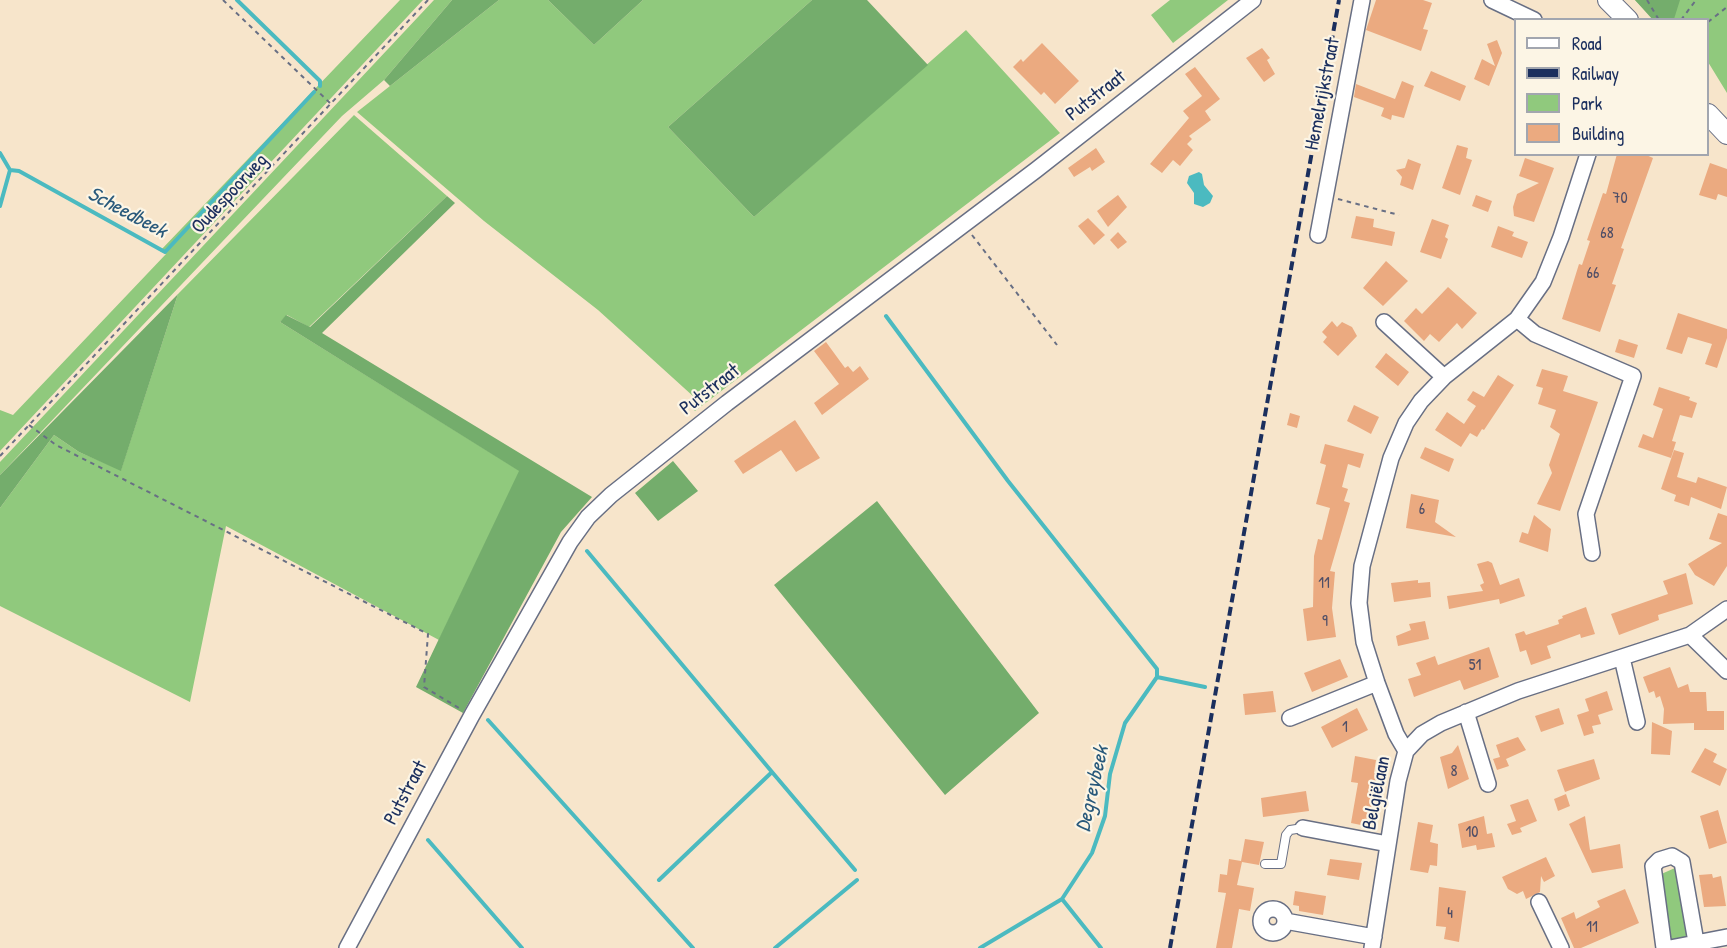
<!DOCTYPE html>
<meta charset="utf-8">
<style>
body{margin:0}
#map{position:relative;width:1727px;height:948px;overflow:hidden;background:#f7e5cb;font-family:"Patrick Hand",sans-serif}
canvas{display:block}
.legend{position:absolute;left:1514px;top:18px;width:195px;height:138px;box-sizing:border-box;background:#fcf5e5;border:2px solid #a2a6af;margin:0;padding:8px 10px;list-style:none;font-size:18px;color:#1b2f5e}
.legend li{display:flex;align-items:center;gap:12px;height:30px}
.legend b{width:30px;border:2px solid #a2a6af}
</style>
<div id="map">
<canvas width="1727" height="948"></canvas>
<ul class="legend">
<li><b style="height:8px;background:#fff"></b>Road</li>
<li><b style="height:8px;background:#1b2f5e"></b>Railway</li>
<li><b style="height:16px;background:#90c97d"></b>Park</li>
<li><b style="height:16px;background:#ebaa80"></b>Building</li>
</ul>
</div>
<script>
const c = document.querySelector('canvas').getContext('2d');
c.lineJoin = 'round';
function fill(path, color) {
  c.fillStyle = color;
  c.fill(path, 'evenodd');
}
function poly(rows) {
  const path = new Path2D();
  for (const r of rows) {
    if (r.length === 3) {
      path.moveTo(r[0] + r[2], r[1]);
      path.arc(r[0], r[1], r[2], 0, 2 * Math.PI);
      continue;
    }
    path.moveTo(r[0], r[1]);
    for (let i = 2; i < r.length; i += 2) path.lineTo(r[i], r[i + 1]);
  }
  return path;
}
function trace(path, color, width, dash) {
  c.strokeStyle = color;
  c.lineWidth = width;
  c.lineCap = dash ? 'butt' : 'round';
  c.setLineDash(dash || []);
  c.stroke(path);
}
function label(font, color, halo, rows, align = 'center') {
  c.font = font + ' "Patrick Hand",sans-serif';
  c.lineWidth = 4.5;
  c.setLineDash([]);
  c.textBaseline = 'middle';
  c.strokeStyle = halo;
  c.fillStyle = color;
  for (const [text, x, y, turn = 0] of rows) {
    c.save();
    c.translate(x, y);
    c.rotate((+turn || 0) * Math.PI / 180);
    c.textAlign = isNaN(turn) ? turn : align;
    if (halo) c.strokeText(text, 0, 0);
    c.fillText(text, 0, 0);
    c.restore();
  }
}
const green = poly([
 [400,0,423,0,0,451,0,410,13,415,166,254,160,251],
 [434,0,452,0,384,80,342,116,0,475,0,462],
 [499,0,548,0,594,45,643,0,812,0,668,127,754,217,966,30,1060,133,695,411,688,405,694,397,598,310,484,221,357,112],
 [1170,0,1228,0,1173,43,1151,15],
 [1635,0,1727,0,1727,93,1708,62,1708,20,1653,19],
 [354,115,447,196,309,327,287,315,280,322,520,471,439,640,226,526,190,702,0,606,0,508,54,435,79,452,121,470,178,294],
 [1675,868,1680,872,1692,936,1674,942,1670,939,1659,875]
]);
const forest = poly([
 [452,0,499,0,390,86,384,80],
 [548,0,643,0,594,45],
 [812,0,867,0,928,65,754,217,668,127],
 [1635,0,1680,0,1674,19,1653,20],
 [447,196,455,203,322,333,592,497,561,532,463,713,416,687,519,471,280,322,286,315,310,327],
 [178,294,121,471,79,452,54,435,0,508,0,475],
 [673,461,698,491,658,521,635,493],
 [877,501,1039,713,945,795,774,585]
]);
const water = poly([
 [1199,172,1202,174,1204,185,1213,196,1210,203,1203,207,1194,204,1194,193,1187,183,1189,176]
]);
const stream = poly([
 [237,0,320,81,320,86],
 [0,153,10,170],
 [10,170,19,171,165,252,314,92],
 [0,206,10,170],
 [886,316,1008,481,1157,669,1157,677],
 [587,551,772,772],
 [488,720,693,948],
 [428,840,522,948],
 [659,880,772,772,855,870],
 [1062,899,1101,948],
 [775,948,857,880],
 [980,948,1062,899,1092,853,1105,816,1110,774,1125,723,1157,677,1205,687]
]);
const building = poly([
 [1376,0,1423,0,1432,3,1423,29,1428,30,1421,51,1366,30],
 [1497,40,1502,53,1489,86,1474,79,1482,59,1495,66,1487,44],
 [1042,43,1079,81,1055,104,1044,92,1041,95,1013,67,1021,59,1023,62],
 [1262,48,1270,58,1267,60,1275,74,1264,82,1246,58],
 [1195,67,1220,99,1205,111,1211,120,1189,136,1192,139,1187,144,1193,150,1180,166,1173,160,1162,173,1150,164,1189,118,1183,111,1202,96,1185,74],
 [1431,71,1466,86,1460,101,1424,86],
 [1402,81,1414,86,1404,118,1392,115,1391,120,1381,116,1384,108,1354,97,1356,84,1395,99],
 [1457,145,1468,148,1466,158,1472,160,1460,195,1442,188],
 [1096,148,1105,162,1092,171,1090,167,1074,177,1068,168],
 [1617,154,1644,154,1653,158,1621,248,1624,249,1612,284,1616,285,1600,332,1562,319,1579,264,1582,265,1590,241,1587,240,1603,193,1606,194],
 [1525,158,1554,168,1534,222,1514,216,1513,207,1517,194,1539,183,1519,176],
 [1408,159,1421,164,1413,190,1400,185,1402,177,1396,170,1405,168],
 [1710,163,1727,169,1727,197,1718,194,1716,200,1699,195],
 [1118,195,1127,207,1108,227,1097,211],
 [1476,195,1492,201,1488,212,1472,206],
 [1356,216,1374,219,1373,227,1395,232,1392,246,1351,238],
 [1088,218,1105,235,1094,245,1078,226],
 [1432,219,1449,225,1445,237,1448,239,1441,259,1420,252],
 [1498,226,1514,232,1512,236,1528,242,1522,258,1491,247],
 [1118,232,1127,242,1118,249,1110,240],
 [1386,261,1408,281,1383,306,1363,288],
 [1448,287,1477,313,1462,329,1457,323,1439,342,1430,334,1424,341,1404,321,1416,308,1422,314],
 [1678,313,1727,329,1727,338,1717,368,1705,364,1712,344,1688,337,1682,354,1666,349],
 [1332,321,1337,327,1342,322,1352,327,1357,336,1338,356,1323,342,1327,337,1322,332],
 [1619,339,1638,345,1634,358,1615,352],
 [826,342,845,368,848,366,853,372,860,366,869,379,822,415,814,403,839,384,814,351],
 [1386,353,1409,372,1398,386,1375,367],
 [1542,369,1568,376,1563,391,1598,402,1560,511,1537,504,1552,473,1549,465,1560,434,1550,427,1556,410,1538,404,1543,388,1536,386],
 [1498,375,1514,385,1484,430,1482,429,1477,437,1470,433,1461,447,1435,430,1447,412,1464,424,1476,406,1467,400,1473,391,1484,397],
 [1659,387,1690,397,1689,400,1697,403,1692,418,1680,415,1672,441,1676,442,1671,458,1638,447,1643,434,1653,438,1663,409,1653,405],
 [1354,405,1379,417,1371,434,1347,421],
 [1290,413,1300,416,1297,428,1287,425],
 [795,420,820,458,796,472,781,450,743,474,734,461],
 [1325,444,1364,454,1360,468,1348,464,1342,487,1348,489,1344,501,1350,503,1330,571,1335,572,1332,608,1336,637,1307,641,1303,609,1313,607,1314,556,1318,539,1322,540,1330,508,1316,504,1326,465,1320,463],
 [1425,447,1454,459,1449,472,1420,458],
 [1674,450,1684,453,1677,477,1696,483,1698,477,1727,487,1721,509,1691,497,1689,506,1674,501,1676,495,1661,489],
 [1411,494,1439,500,1435,522,1456,537,1406,528],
 [1718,513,1727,516,1727,566,1714,586,1695,575,1688,564,1722,543,1709,539],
 [1534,515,1551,529,1548,552,1519,542,1522,532,1528,534],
 [1488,561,1492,563,1500,585,1519,578,1525,596,1500,604,1499,599,1449,609,1447,596,1483,591,1480,585,1484,583,1477,564],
 [1686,573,1693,604,1658,615,1659,620,1619,635,1611,614,1668,594,1663,581],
 [1418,580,1418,583,1430,582,1431,597,1394,602,1391,583],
 [1586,607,1595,634,1581,638,1580,634,1547,646,1551,658,1531,665,1526,650,1520,652,1515,634,1524,631,1526,635,1559,624,1558,620,1563,618,1562,616],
 [1425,621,1429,639,1398,646,1396,636,1411,630,1409,624],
 [1489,647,1499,677,1464,690,1460,680,1414,697,1408,679,1421,675,1416,663,1435,656,1438,665],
 [1340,659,1348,677,1312,692,1304,673],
 [1670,667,1678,688,1688,684,1690,692,1706,692,1707,711,1724,711,1724,730,1694,730,1694,723,1663,724,1664,709,1660,696,1656,698,1654,691,1649,693,1643,677],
 [1273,691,1276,712,1245,715,1243,694],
 [1607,691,1613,710,1598,715,1601,724,1592,726,1594,733,1584,736,1577,715,1589,711,1585,699],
 [1357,708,1368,730,1332,748,1321,727],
 [1559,708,1564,724,1541,732,1535,716],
 [1652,722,1672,731,1670,755,1651,754],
 [1518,737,1526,750,1506,759,1509,766,1497,770,1493,759,1500,757,1496,745],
 [1458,745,1469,779,1448,789,1440,757,1452,753],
 [1705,748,1717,754,1713,762,1727,769,1720,786,1691,772],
 [1355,756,1376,760,1374,773,1377,773,1369,820,1362,819,1361,825,1351,823,1358,783,1351,782],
 [1594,759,1600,779,1565,792,1557,770],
 [1306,791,1309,811,1263,817,1261,798],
 [1566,794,1570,806,1558,811,1554,799],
 [1528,799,1537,821,1520,828,1522,832,1512,835,1507,824,1516,821,1510,805],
 [1718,810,1727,843,1709,849,1700,816],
 [1484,816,1487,834,1492,833,1495,847,1477,850,1476,845,1462,848,1458,824],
 [1585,816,1590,850,1620,844,1623,868,1592,873,1569,824],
 [1418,822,1433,825,1430,842,1438,844,1437,866,1430,865,1428,873,1410,870],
 [1245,839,1264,842,1259,865,1242,862,1237,885,1254,888,1250,911,1239,909,1232,948,1216,948,1226,893,1218,892,1220,874,1227,875,1229,859,1241,861],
 [1546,857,1555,876,1544,882,1541,876,1540,892,1526,899,1523,891,1517,894,1508,889,1502,877],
 [1330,859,1362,863,1359,880,1327,875],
 [1712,874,1713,878,1721,876,1726,906,1704,907,1699,875],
 [1439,887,1466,891,1459,942,1444,939,1446,927,1436,926],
 [1625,889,1639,923,1581,948,1574,948,1561,918,1574,912,1576,919,1600,907,1597,901],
 [1295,891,1326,896,1323,915,1299,911,1299,906,1293,905]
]);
const path = poly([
 [223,0,331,104],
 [1647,0,1659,20],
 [1681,20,1696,0],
 [1708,22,1727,7],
 [1338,199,1399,215],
 [972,235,1057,345],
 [29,425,56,445,428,634,424,687,459,708],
 [0,456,428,0]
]);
const service = poly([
 [1265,864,1281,864,1286,835,1290,830,1303,828]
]);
const minor = poly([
 [1492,0,1534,20],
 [1318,235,1362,0],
 [1517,319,1535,334,1633,376,1586,514,1592,553],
 [1384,322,1444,377],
 [1690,635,1727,671],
 [1622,658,1637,722],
 [1466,712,1488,784],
 [1290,718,1377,683],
 [1406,751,1396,734,1377,683,1364,642,1359,603,1362,566,1391,458,1406,423,1421,401,1444,377,1517,319,1543,282,1561,237,1588,154],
 [1303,828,1388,844],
 [1539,902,1561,948],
 [1273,921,12],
 [1285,921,1374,937],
 [347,948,472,715,570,542,588,517,611,495,727,403,1036,170,1253,0],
 [1372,948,1398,781,1406,751,1422,734,1441,723,1518,691,1690,635,1727,609],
 [1664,948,1653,866,1659,860,1672,856,1682,862,1696,942],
 [1670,948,1727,937]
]);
const tertiary = poly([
 [1608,0,1628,20],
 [1708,114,1727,134]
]);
const rail = poly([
 [1170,948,1339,0]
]);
const numberNames = [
 ["70",1620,199],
 ["68",1607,234],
 ["66",1593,274],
 ["6",1422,510],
 ["11",1324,584],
 ["9",1325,622],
 ["51",1475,666],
 ["1",1345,728],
 ["8",1454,772],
 ["10",1472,833],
 ["4",1450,914],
 ["11",1592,928]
];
const streetNames = [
 ["Hemelrijkstraat",1323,94,-79],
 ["Putstraat",1096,96,-38],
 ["Oudespoorweg",230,194,-47],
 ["Putstraat",710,390,-38],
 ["Putstraat",406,793,-62],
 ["Belgiëlaan",1377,793,-79]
];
const waterNames = [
 ["Scheedbeek",127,213,28],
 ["Degreybeek",1093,789,-77]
];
fill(green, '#90c97d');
fill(forest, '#74ad6c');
fill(water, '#4bbac0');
trace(stream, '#4bbac0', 4);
fill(building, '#ebaa80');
trace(service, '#686f84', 10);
trace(minor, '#686f84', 18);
trace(tertiary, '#686f84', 22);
trace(path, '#686f84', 2, [4.5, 4.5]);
trace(service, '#fff', 8);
trace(minor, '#fff', 15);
trace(tertiary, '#fff', 20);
trace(rail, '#1b2f5e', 4, [9, 4.5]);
label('16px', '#4f4e66', null, numberNames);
label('20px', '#1b2f5e', '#fcf5e5', streetNames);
label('italic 21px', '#29597b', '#fcf5e5', waterNames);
</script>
